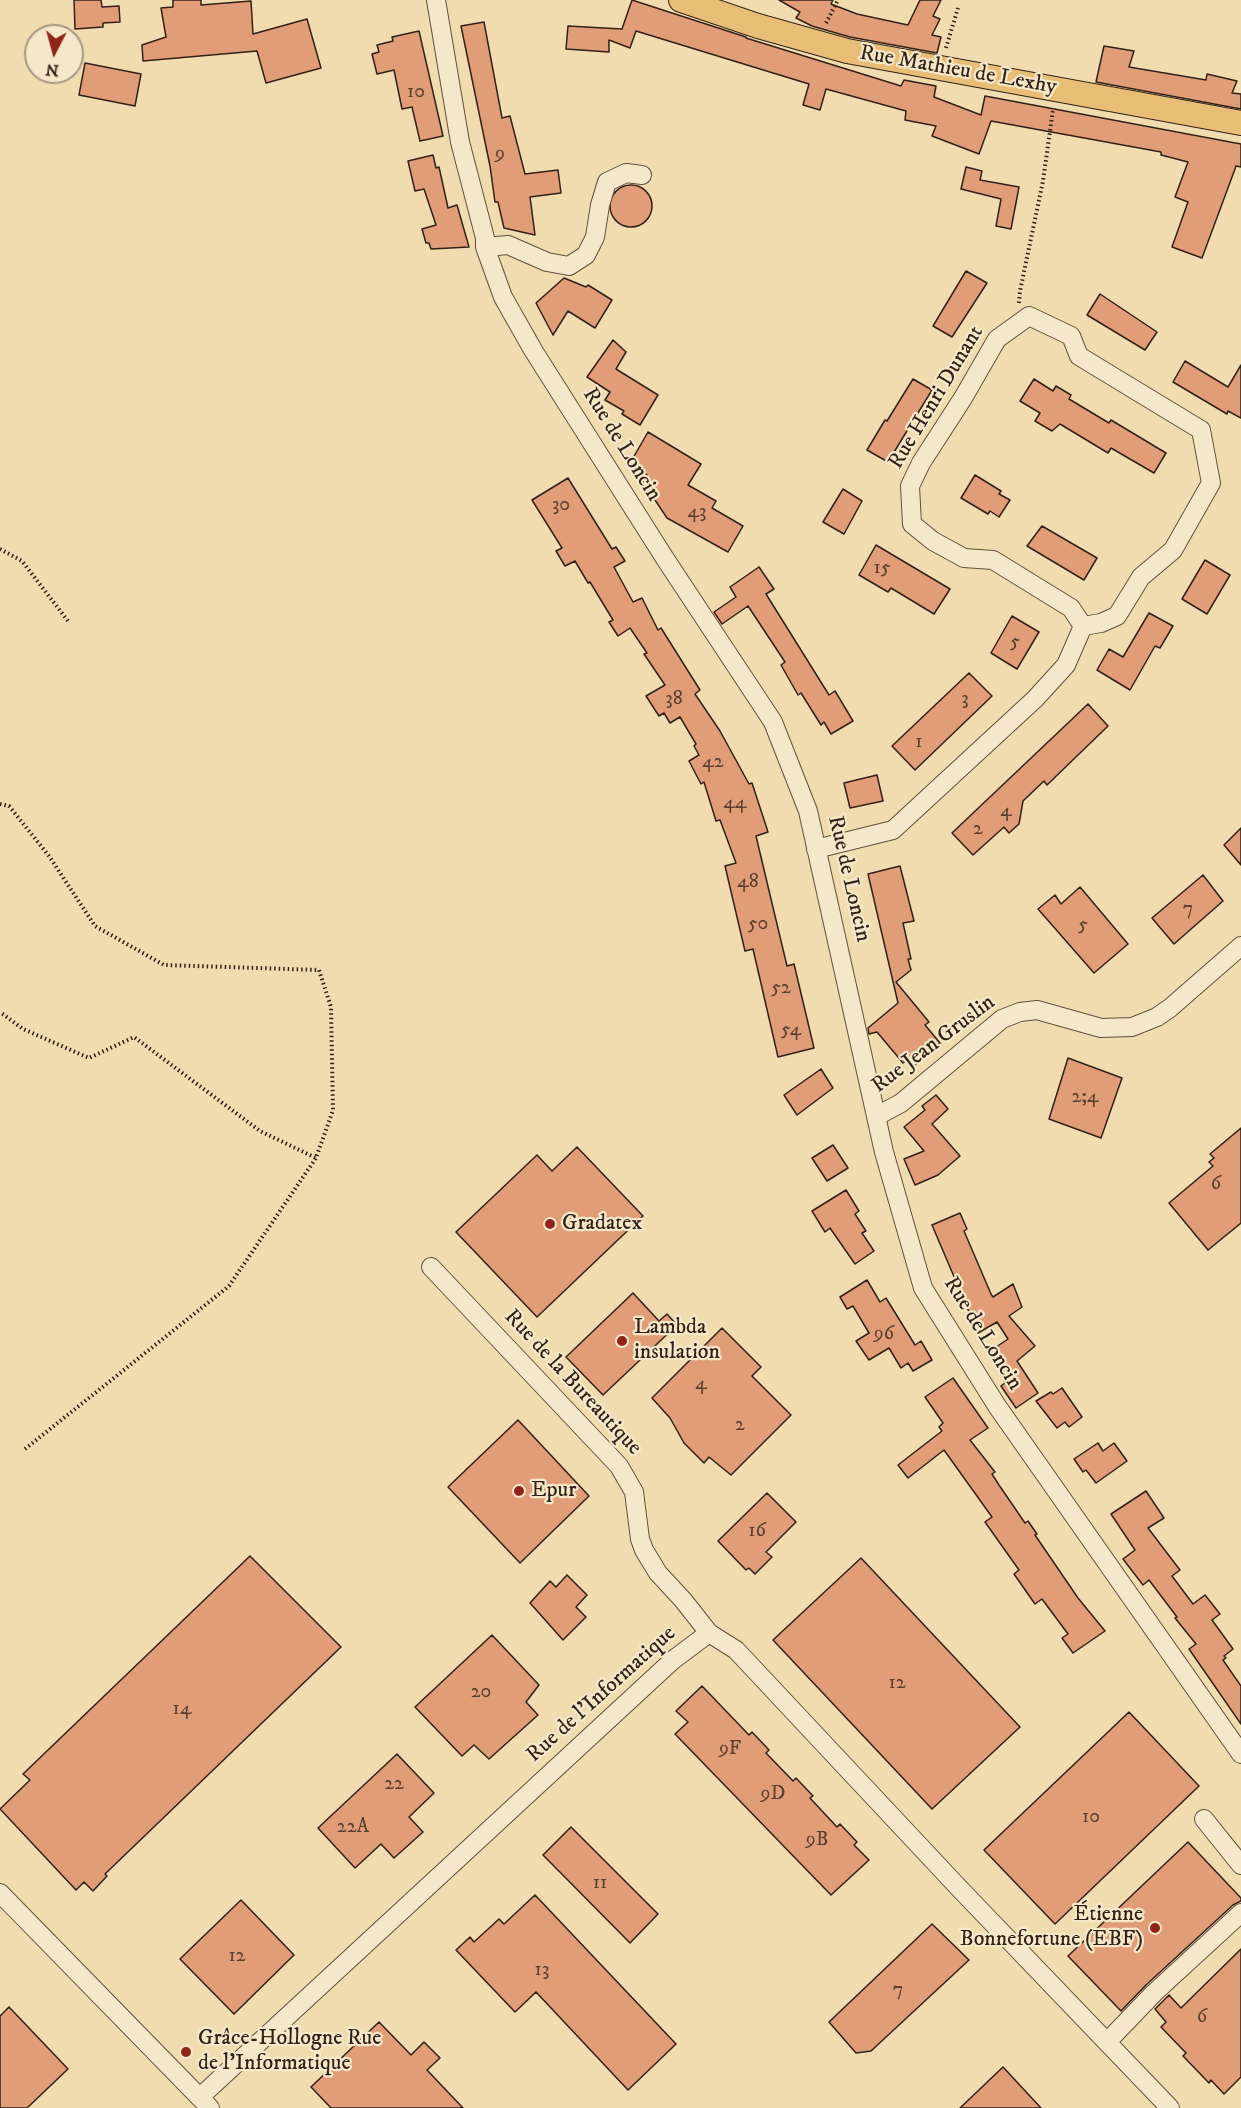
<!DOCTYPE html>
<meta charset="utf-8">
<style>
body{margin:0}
#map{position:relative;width:1241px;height:2108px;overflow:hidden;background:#f0dcae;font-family:"IM FELL DW Pica",serif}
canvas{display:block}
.north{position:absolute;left:24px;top:24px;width:60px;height:60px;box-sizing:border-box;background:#f5e8ca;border:2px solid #a79882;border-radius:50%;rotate:186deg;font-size:16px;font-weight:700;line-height:24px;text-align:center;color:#312117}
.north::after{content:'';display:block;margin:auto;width:21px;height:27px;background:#8f2418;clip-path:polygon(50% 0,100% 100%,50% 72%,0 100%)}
</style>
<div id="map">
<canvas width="1241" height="2108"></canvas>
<div class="north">N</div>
</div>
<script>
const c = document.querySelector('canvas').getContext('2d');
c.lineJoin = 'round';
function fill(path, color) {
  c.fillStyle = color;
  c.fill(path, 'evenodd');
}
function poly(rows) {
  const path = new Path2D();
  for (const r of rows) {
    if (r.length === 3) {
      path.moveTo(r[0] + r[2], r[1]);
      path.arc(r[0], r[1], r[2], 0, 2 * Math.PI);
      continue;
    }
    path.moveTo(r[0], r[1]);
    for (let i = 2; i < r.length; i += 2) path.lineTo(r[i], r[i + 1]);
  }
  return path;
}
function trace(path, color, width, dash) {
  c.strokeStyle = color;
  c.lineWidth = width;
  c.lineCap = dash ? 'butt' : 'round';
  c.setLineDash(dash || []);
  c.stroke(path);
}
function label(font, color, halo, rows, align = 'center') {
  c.font = font + ' "IM FELL DW Pica",serif';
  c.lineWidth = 4.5;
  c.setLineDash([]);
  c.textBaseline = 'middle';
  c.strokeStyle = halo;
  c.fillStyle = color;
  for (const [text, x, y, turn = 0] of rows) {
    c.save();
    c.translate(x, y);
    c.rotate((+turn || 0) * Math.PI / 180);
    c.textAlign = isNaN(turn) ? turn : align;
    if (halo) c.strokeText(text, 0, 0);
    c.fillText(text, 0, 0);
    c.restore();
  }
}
const building = poly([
 [74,0,101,0,102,7,119,6,120,22,103,23,103,27,75,29,74,0],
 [173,0,201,0,201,5,251,1,253,34,307,19,321,68,266,83,257,51,143,61,142,45,166,37,161,8,173,7,173,0],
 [632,0,746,37,746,38,901,86,904,80,936,86,934,97,981,115,985,96,1241,144,1241,167,1236,166,1235,169,1202,258,1172,247,1188,202,1175,197,1188,162,1161,155,1161,152,991,121,979,154,932,136,936,126,905,120,906,111,826,89,820,110,803,105,809,84,636,31,630,48,609,40,609,52,566,49,568,26,622,29,632,0],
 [779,0,833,0,831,4,857,14,908,25,920,0,941,0,933,16,940,19,932,35,941,37,937,53,850,37,812,26,796,18,800,12,779,0],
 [484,22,502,118,510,116,525,174,558,170,561,193,530,197,535,235,504,228,498,202,495,202,490,166,461,26,484,22],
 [419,31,443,136,420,141,412,107,402,109,394,70,377,74,372,54,379,52,377,45,393,41,392,37,419,31],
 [1104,46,1134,51,1129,67,1206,80,1207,74,1237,81,1232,93,1241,94,1241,109,1096,82,1104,46],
 [85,63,141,74,135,106,79,95,85,63],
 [433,155,436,168,439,167,448,208,457,205,469,247,431,249,429,243,426,243,422,229,436,225,424,189,415,191,408,161,433,155],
 [966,167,982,171,980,180,1019,187,1011,229,996,226,1001,199,961,189,966,167],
 [631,206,21],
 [966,271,987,283,952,337,933,326,966,271],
 [564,278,586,287,588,285,612,300,595,328,568,311,553,335,536,303,564,278],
 [1100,294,1157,332,1145,350,1087,315,1100,294],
 [613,340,626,352,616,369,658,395,640,425,622,414,624,411,605,400,610,392,587,377,613,340],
 [1185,361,1228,387,1241,365,1241,418,1228,411,1227,414,1173,382,1185,361],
 [913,379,932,390,888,462,867,450,885,420,887,421,913,379],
 [1034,379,1053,391,1056,386,1071,395,1069,399,1109,423,1111,420,1166,453,1154,473,1111,448,1108,453,1060,424,1052,431,1035,421,1040,413,1020,401,1034,379],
 [648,432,701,464,688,485,716,501,712,508,743,526,728,552,667,518,643,482,647,475,629,465,648,432],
 [975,475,1001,491,999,494,1010,500,999,517,990,511,988,514,961,498,975,475],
 [568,478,612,549,616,547,625,561,614,567,633,602,642,598,658,630,661,628,700,690,695,694,720,731,749,784,752,783,768,832,756,836,771,899,787,966,794,964,814,1048,778,1057,753,949,745,951,725,866,736,863,720,820,716,821,704,782,701,784,689,761,699,755,694,746,696,744,680,717,670,723,664,713,659,716,646,696,665,685,644,654,647,653,630,628,618,636,609,622,613,620,590,582,588,583,575,561,565,566,556,551,562,548,532,500,568,478],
 [843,489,862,501,844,534,823,522,843,489],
 [1042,526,1097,558,1084,580,1027,546,1042,526],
 [876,545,950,589,934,614,891,588,888,592,859,575,876,545],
 [1205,560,1230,575,1207,614,1182,599,1205,560],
 [759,567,774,589,766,594,829,695,835,691,853,721,831,734,824,722,821,725,801,693,798,695,781,665,785,662,748,606,722,624,714,612,736,597,730,587,759,567],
 [1149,613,1173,626,1160,648,1155,646,1130,690,1097,670,1109,649,1123,657,1149,613],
 [1012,616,1039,632,1017,669,991,653,1012,616],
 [969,673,992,696,915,770,892,746,969,673],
 [1088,704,1108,726,1047,785,1044,781,1023,801,1019,824,1009,833,1004,827,973,855,952,833,1088,704],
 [877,775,883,801,850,808,844,783,877,775],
 [1241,828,1241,865,1224,845,1241,828],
 [900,866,914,921,903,923,911,959,908,959,911,970,896,982,929,1022,925,1025,940,1043,913,1067,907,1060,903,1063,877,1032,869,1034,868,1028,898,1003,868,874,900,866],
 [1203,875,1223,901,1174,944,1152,918,1203,875],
 [1080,887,1128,944,1094,973,1038,909,1055,895,1061,904,1080,887],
 [1068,1058,1122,1078,1101,1138,1049,1119,1068,1058],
 [821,1069,833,1088,797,1115,784,1095,821,1069],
 [936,1095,948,1109,932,1124,960,1156,938,1175,915,1185,904,1159,924,1151,904,1127,925,1110,922,1106,936,1095],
 [1241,1128,1241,1223,1208,1250,1169,1203,1213,1166,1209,1162,1214,1158,1210,1154,1241,1128],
 [833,1145,848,1168,827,1181,812,1158,833,1145],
 [577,1147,643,1216,537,1317,456,1232,537,1155,552,1171,577,1147],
 [846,1190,859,1211,855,1214,866,1231,862,1233,874,1251,855,1264,830,1228,825,1232,812,1211,846,1190],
 [960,1213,967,1229,964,1231,991,1294,993,1297,1013,1284,1022,1307,1009,1316,1035,1346,1017,1361,1038,1393,1016,1408,1001,1386,1005,1383,992,1350,1008,1339,997,1322,978,1333,932,1225,960,1213],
 [867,1280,880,1302,886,1298,915,1345,921,1341,932,1360,913,1371,908,1363,901,1368,889,1348,869,1360,856,1341,869,1333,853,1306,847,1309,840,1297,867,1280],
 [633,1293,659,1321,667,1314,677,1325,603,1395,566,1357,633,1293],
 [722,1328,761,1367,752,1376,791,1415,731,1475,709,1457,704,1463,684,1443,670,1418,652,1398,722,1328],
 [953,1378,988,1428,970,1440,995,1472,992,1474,999,1485,1025,1523,1028,1521,1037,1534,1035,1535,1078,1598,1105,1631,1073,1653,1062,1638,1068,1634,1042,1599,1035,1604,1014,1574,1019,1570,985,1522,992,1517,944,1450,908,1478,898,1465,942,1431,939,1427,943,1423,925,1397,953,1378],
 [1062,1388,1082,1417,1069,1427,1065,1422,1057,1428,1036,1401,1051,1392,1053,1394,1062,1388],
 [518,1420,589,1496,520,1563,448,1487,518,1420],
 [1098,1443,1103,1451,1114,1443,1127,1461,1096,1483,1086,1470,1083,1472,1074,1459,1098,1443],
 [1146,1491,1164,1518,1148,1528,1180,1570,1172,1576,1193,1604,1205,1595,1220,1614,1212,1620,1233,1649,1224,1656,1226,1658,1223,1660,1241,1686,1241,1724,1189,1649,1196,1644,1175,1618,1177,1617,1149,1580,1143,1585,1123,1559,1135,1550,1111,1514,1146,1491],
 [767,1493,796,1522,766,1552,772,1557,755,1574,749,1568,746,1570,718,1541,767,1493],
 [250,1556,341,1647,105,1874,107,1876,93,1891,84,1882,76,1890,0,1809,30,1780,23,1774,250,1556],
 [861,1558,1020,1727,932,1809,773,1640,861,1558],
 [567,1575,587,1595,576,1607,586,1617,563,1640,530,1603,550,1581,556,1587,567,1575],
 [492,1635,539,1685,526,1702,538,1715,489,1759,474,1745,462,1756,415,1707,492,1635],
 [702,1686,749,1735,752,1732,769,1750,766,1753,793,1781,796,1778,813,1796,810,1798,837,1827,840,1824,857,1842,854,1845,869,1860,831,1895,675,1734,688,1722,676,1711,702,1686],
 [1129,1712,1199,1786,1055,1924,984,1850,1129,1712],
 [397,1754,434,1793,409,1817,423,1832,394,1858,381,1844,355,1868,318,1828,397,1754],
 [571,1827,658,1914,630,1943,543,1855,571,1827],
 [1188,1842,1241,1898,1241,1901,1233,1905,1146,1985,1121,2011,1068,1956,1188,1842],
 [535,1895,676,2044,628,2090,536,1992,515,2012,456,1950,470,1937,474,1942,499,1919,504,1924,535,1895],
 [241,1900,294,1955,234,2014,180,1959,241,1900],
 [932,1924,969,1960,871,2051,856,2053,829,2022,932,1924],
 [1241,1949,1241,2077,1224,2094,1211,2080,1209,2083,1183,2056,1186,2053,1161,2027,1166,2022,1155,2009,1169,1995,1181,2008,1241,1949],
 [9,2007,68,2069,27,2108,0,2108,0,2016,9,2007],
 [379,2022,411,2055,424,2042,440,2058,427,2070,463,2108,331,2108,311,2087,379,2022],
 [1003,2067,1041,2108,960,2108,1003,2067]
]);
const path = poly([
 [826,23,838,0],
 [946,48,958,8],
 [1019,303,1020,291,1043,181,1053,110],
 [0,549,22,561,68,621],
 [0,804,9,806,49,856,95,926,164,965,319,970,331,1007,333,1110,316,1158,260,1131,134,1037,89,1058,23,1029,0,1012],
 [25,1449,229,1286,316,1158]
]);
const minor = poly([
 [436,0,460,142,485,238,485,247,503,297,533,350,664,557,773,722,808,811,884,1152,923,1288,997,1406,1241,1754],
 [485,247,508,245,547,262,569,266,586,255,595,237,600,205,607,182,626,173,642,175],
 [1029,316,1071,336,1079,356,1201,430,1211,483,1173,550,1141,577,1117,616,1101,623,1083,626,1071,608,993,560,964,558,933,541,912,524,910,486,921,463,963,398,997,339,1029,316],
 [816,849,893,830,1035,699,1066,665,1083,626],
 [877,1116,901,1103,1002,1019,1020,1012,1037,1010,1101,1028,1132,1027,1157,1017,1170,1008,1241,946],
 [431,1267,619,1466,634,1492,640,1539,644,1550,658,1573,683,1600,709,1633],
 [1204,1819,1241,1865],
 [0,1893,210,2108],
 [1107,2042,1154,1993,1241,1913],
 [200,2097,673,1660,709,1633,736,1650,959,1888,1170,2108]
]);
const major = poly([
 [681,0,758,26,847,51,1241,123]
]);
const markers = [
 [550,1224,6,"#8f2418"],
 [622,1341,6,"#8f2418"],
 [519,1491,6,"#8f2418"],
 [1155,1928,6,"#8f2418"],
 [186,2052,6,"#8f2418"]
];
const numberNames = [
 ["10",416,93],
 ["9",500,155],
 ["30",561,506],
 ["43",697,513],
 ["15",882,569],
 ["5",1015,643],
 ["38",674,700],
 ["3",965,700],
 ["1",919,743],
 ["42",713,763],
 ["44",735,804],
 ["4",1006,812],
 ["2",978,830],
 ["48",748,883],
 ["7",1188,910],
 ["50",758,925],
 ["5",1083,926],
 ["52",781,989],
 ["54",791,1031],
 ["2;4",1085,1098],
 ["6",1216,1185],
 ["96",884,1335],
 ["4",701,1385],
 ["2",740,1426],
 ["16",757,1532],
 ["12",897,1684],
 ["20",481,1693],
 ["14",182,1710],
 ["9F",730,1750],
 ["22",394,1785],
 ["9D",773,1795],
 ["10",1091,1818],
 ["22A",353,1828],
 ["9B",817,1841],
 ["11",600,1884],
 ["12",237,1957],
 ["13",542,1971],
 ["7",898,1991],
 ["6",1202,2018]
];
const streetNames = [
 ["Rue Mathieu de Lexhy",958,71,10],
 ["Rue Henri Dunant",937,398,-59],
 ["Rue de Loncin",621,445,58],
 ["Rue de Loncin",848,879,77],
 ["Rue Jean Gruslin",934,1045,-37],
 ["Rue de Loncin",982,1334,58],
 ["Rue de la Bureautique",572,1383,47],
 ["Rue de l'Informatique",602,1695,-42]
];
const poiNames = [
 ["Gradatex",562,1224],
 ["Lambda",634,1328],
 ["insulation",634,1353],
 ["Epur",531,1491],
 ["Étienne",1143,1915,"right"],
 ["Bonnefortune (EBF)",1143,1940,"right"],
 ["Grâce-Hollogne Rue",198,2039],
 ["de l'Informatique",198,2064]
];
fill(building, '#e19d78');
trace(building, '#312117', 1.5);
trace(minor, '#61503d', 20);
trace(major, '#312117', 26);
trace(path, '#312117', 4, [1.5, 3]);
trace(minor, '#f5e8ca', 18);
trace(major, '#e8be77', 24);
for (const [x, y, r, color] of markers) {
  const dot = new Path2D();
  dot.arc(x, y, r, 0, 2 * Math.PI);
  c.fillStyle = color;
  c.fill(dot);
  trace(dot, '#f5e8ca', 2);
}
label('20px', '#5d402f', null, numberNames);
label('22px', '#312117', '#f5e8ca', streetNames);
label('22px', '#312117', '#f5e8ca', poiNames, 'left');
</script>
